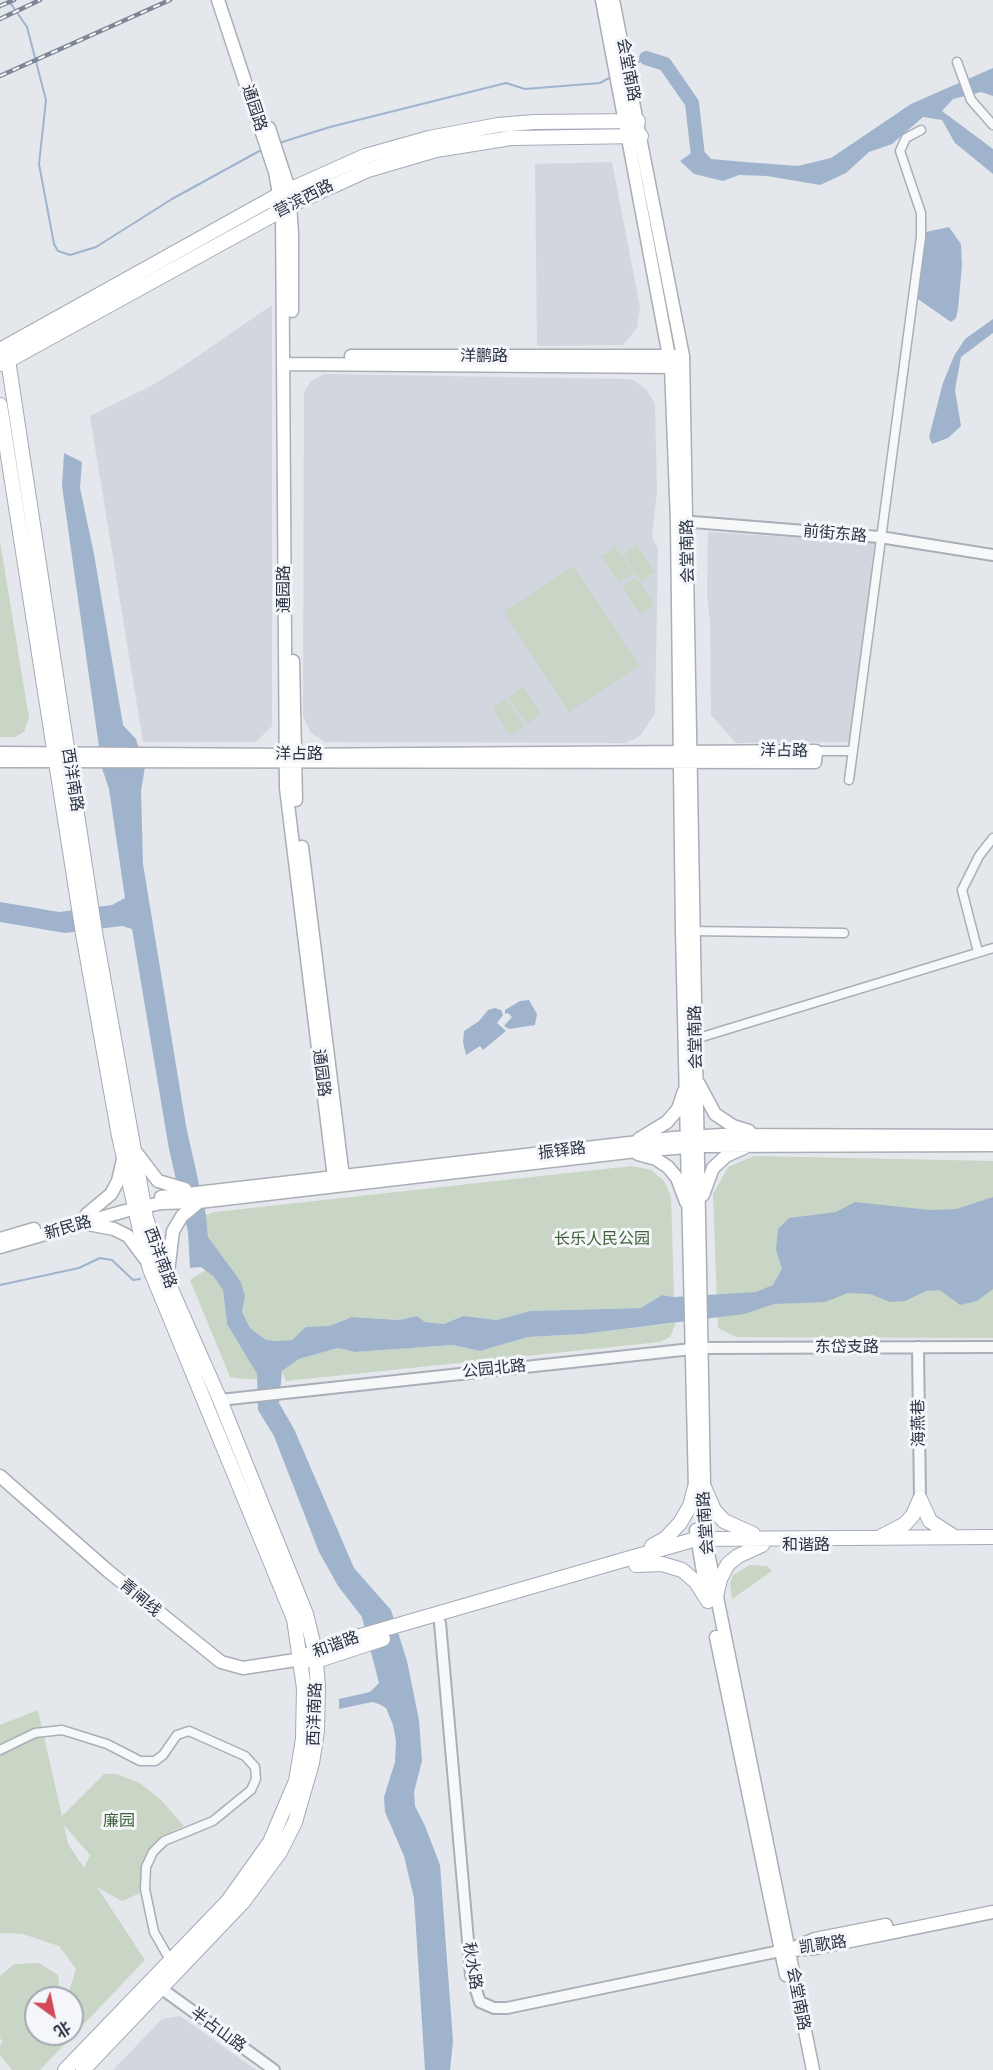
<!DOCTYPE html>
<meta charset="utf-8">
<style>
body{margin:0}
#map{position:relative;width:993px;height:2070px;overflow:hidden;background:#e4e7ec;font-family:"PT Sans Narrow","Noto Sans SC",sans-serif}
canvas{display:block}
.north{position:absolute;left:24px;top:1986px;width:60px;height:60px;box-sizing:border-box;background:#f4f6f9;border:2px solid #a4a8b1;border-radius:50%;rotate:147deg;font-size:16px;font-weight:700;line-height:24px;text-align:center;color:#2b3445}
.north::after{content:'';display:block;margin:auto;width:21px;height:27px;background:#d1495b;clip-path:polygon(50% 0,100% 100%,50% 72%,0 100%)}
</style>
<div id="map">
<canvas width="993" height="2070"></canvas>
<div class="north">北</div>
</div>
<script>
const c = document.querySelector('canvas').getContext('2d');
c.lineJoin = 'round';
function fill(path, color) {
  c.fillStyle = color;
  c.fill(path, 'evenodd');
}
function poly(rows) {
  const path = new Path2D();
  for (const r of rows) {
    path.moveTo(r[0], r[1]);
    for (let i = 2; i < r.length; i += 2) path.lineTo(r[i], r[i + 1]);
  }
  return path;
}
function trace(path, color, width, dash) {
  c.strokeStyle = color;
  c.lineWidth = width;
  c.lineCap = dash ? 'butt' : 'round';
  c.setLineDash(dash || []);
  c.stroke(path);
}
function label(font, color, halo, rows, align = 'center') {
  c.font = font + ' "PT Sans Narrow","Noto Sans SC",sans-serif';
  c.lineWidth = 6;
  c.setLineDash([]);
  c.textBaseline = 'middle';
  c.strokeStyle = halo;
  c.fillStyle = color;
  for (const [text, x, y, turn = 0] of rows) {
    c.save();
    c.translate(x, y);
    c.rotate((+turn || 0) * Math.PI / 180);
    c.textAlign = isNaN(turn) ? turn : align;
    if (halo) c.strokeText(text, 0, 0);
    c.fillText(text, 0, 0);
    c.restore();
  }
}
const built = poly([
 [612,162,640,307,637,328,623,345,537,346,535,164],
 [272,305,272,726,256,742,143,742,90,416,151,386,185,365],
 [324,374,624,379,634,380,646,389,655,404,657,492,652,536,658,549,655,713,640,736,626,743,325,742,311,733,303,716,304,392,311,381],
 [708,532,875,542,853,735,848,742,736,743,711,715,710,622,707,594],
 [180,2016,256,2070,113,2070,162,2019]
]);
const green = poly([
 [0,541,29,718,24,732,15,737,0,737],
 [637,545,655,572,641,581,623,554],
 [615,547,634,573,619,583,601,556],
 [573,566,639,666,569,712,504,612],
 [636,577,654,604,640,614,622,587],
 [523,687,541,714,527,724,508,697],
 [506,699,524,726,510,735,492,708],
 [754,1156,993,1161,993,1338,736,1337,718,1328,713,1194,728,1167],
 [632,1166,651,1170,664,1181,671,1196,674,1297,662,1295,641,1308,530,1311,497,1320,463,1316,444,1324,425,1322,417,1316,399,1320,352,1317,329,1326,306,1328,292,1340,277,1341,266,1340,250,1328,242,1312,245,1297,213,1276,223,1290,227,1324,257,1374,257,1379,244,1379,230,1377,190,1280,223,1259,208,1237,206,1215,215,1212],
 [676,1323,670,1337,660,1342,286,1381,282,1371,299,1359,338,1348,355,1352,453,1345,480,1351,528,1337,583,1334],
 [750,1565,767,1566,772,1571,732,1599,730,1583,733,1575],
 [38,1710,62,1816,104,1774,116,1774,138,1782,160,1799,184,1826,160,1837,145,1857,140,1893,122,1901,97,1887,145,1960,40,2070,12,2070,0,2055,0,2046,3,2042,0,2038,0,1976,14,1964,39,1963,58,1975,60,1992,57,1998,36,1998,36,2034,72,2034,72,1998,67,1998,76,1969,59,1946,23,1934,0,1933,0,1725],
 [64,1825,90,1855,84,1868,68,1844]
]);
const water = poly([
 [993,68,993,96,981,92,953,99,942,111,993,149,993,174,955,143,942,120,923,117,892,144,869,152,846,173,820,185,767,176,739,175,723,181,694,174,680,161,700,147,711,159,745,162,798,166,831,158,911,104],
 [949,227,961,244,962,265,958,309,956,318,951,322,915,297,926,232],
 [993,319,993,333,961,357,955,390,961,426,948,438,932,444,929,437,943,383,954,356,965,339],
 [64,453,82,462,80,488,94,554,123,725,136,739,145,767,141,791,143,864,186,1126,206,1215,208,1237,241,1282,245,1297,242,1312,250,1328,266,1340,277,1341,292,1340,306,1327,329,1326,352,1317,399,1320,417,1316,425,1322,444,1324,463,1316,497,1320,530,1311,641,1308,662,1295,674,1297,756,1292,773,1285,782,1269,776,1250,778,1229,789,1218,836,1212,855,1202,930,1210,956,1209,993,1197,993,1289,977,1301,960,1305,940,1290,926,1291,905,1301,890,1302,870,1294,848,1293,825,1302,774,1304,744,1314,583,1334,528,1337,480,1351,453,1345,355,1352,338,1348,299,1359,282,1371,279,1403,294,1429,354,1568,391,1610,407,1661,419,1720,422,1761,414,1792,415,1806,425,1826,440,1865,453,2041,450,2070,425,2070,414,1898,404,1856,385,1812,384,1797,395,1762,396,1741,393,1725,386,1708,379,1704,372,1702,339,1709,339,1699,370,1692,379,1683,362,1617,338,1586,319,1552,274,1436,258,1410,257,1374,227,1324,223,1290,213,1276,201,1267,190,1268,188,1232,169,1149,132,929,122,926,65,933,0,922,0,902,59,912,112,905,125,898,109,789,102,768,62,486],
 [529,1000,537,1014,535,1025,509,1029,504,1026,512,1017,508,1013,505,1014,505,1010,520,1001],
 [495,1008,501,1010,503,1015,497,1023,506,1031,483,1050,480,1046,466,1055,463,1042,464,1031,479,1021,488,1010]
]);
const stream = poly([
 [11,0,11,4,27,27,46,100,39,164,54,244,58,251,70,255,96,247,172,199,263,149],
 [629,67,646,58],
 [279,143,330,127,506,83,525,89,600,83,611,77],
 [0,1285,79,1268,100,1258,112,1260,133,1280,140,1279]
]);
const river = poly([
 [646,58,665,64,692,103,699,165]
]);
const minor = poly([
 [957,62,971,100,993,125],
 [816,751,853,751],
 [849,780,921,237,921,213,900,151,906,138,921,130],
 [689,931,844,933],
 [978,952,962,890,979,856,993,838],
 [692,1040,993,948],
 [0,1750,35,1733,62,1730,107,1744,140,1761,155,1761,163,1755,177,1735,189,1731,245,1756,255,1767,256,1779,251,1790,213,1821,164,1841,153,1852,146,1867,145,1889,154,1932,170,1960]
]);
const tertiary = poly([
 [680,521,880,537,993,555],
 [918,1347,920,1499],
 [220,1400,701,1348,993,1347],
 [440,1623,471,1975,480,2002,494,2008,507,2008,780,1951],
 [162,1989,274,2070]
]);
const secondary = poly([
 [218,0,275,172,282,210,286,788,335,1186],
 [602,0,671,367,677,521,682,931,695,1489],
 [613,0,683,356,705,1538,813,2070],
 [269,128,289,189,292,234,292,311],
 [351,356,676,356],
 [284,364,676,367],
 [293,661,296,800],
 [0,753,285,755,816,751,815,762,0,761],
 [302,847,344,1185],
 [699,1084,715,1114,733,1126,749,1131],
 [639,1139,667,1122,678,1109,684,1091],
 [135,1151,158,1181,185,1189],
 [638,1154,656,1159,668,1167,677,1178,686,1202],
 [703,1195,713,1168,726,1156,744,1148],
 [161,1197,673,1138,722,1135,993,1136],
 [87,1214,111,1194,118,1181,123,1159],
 [88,1224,114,1229,128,1236,146,1260],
 [0,1239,34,1229],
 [0,1247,125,1211,161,1203,199,1202,628,1152,698,1146,993,1145],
 [167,1280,173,1231,182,1216,199,1202],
 [0,1476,108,1571,221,1662,243,1668,302,1659],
 [696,1530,707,1596],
 [716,1637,786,1975],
 [798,1946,815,1939,886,1925],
 [781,1951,816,1948,993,1912]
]);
const primary = poly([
 [6,347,95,932,146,1218,167,1280,220,1400,306,1614,315,1651,318,1686,317,1731,312,1763,295,1822,280,1852,243,1902,83,2070],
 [0,350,280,194,365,156,429,138,498,125,534,122,638,121],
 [2,364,291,205,368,170,436,150,511,138,641,136],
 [0,405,83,934,119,1136,142,1239,150,1269,294,1619,304,1688,303,1739,296,1781,270,1842,228,1901,65,2070],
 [704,1487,714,1510,724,1521,753,1534],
 [920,1499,930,1521,953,1536],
 [882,1536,905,1524,913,1515,920,1499],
 [652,1546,666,1538,680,1523,690,1506,695,1487],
 [636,1565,662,1564,682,1570,696,1582,708,1601],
 [716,1597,720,1579,728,1564,738,1556,762,1545],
 [308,1655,350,1639,696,1539,993,1537],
 [307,1660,316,1661,383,1639]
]);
const rail = poly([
 [0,6,14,0],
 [0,19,40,0],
 [0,76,170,0]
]);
const streetNames = [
 ["会堂南路",628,70,79],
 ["通园路",254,108,72],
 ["营滨西路",304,199,-27],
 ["洋鹏路",484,356],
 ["前街东路",835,534,5],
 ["会堂南路",688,551,-91],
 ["通园路",284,589,-90],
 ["洋占路",784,751,1],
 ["洋占路",299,754],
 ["西洋南路",72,780,81],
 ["会堂南路",696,1037,-91],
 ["通园路",321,1073,83],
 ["振铎路",562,1151,-7],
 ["新民路",68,1228,-16],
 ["西洋南路",160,1258,70],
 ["东岱支路",847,1347],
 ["公园北路",494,1369,-6],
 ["海燕巷",919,1423,-91],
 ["会堂南路",706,1523,-94],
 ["和谐路",806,1545],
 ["青闸线",140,1598,40],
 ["和谐路",336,1645,-20],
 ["西洋南路",315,1714,-88],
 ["凯歌路",823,1945,-8],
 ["秋水路",472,1966,81],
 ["会堂南路",798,1999,79],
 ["半占山路",218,2030,36]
];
const parkNames = [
 ["长乐人民公园",602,1239],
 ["廉园",119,1821]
];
fill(built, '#d2d6de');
fill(green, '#c9d6c5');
fill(water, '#9fb4cc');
trace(stream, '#9fb4cc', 2);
trace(river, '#9fb4cc', 14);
trace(minor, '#a9aeb7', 11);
trace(tertiary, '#a9aeb7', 14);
trace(secondary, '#a9aeb7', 15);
trace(primary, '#a3abb8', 16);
trace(minor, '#f7f8fa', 8);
trace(tertiary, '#f7f8fa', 10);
trace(secondary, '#fff', 12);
trace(primary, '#fff', 14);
trace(rail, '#7d8696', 4.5);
trace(rail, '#f4f6f9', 2, [7]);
label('16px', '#2b3445', '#f4f6f9', streetNames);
label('16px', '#3f6138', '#f4f6f9', parkNames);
</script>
